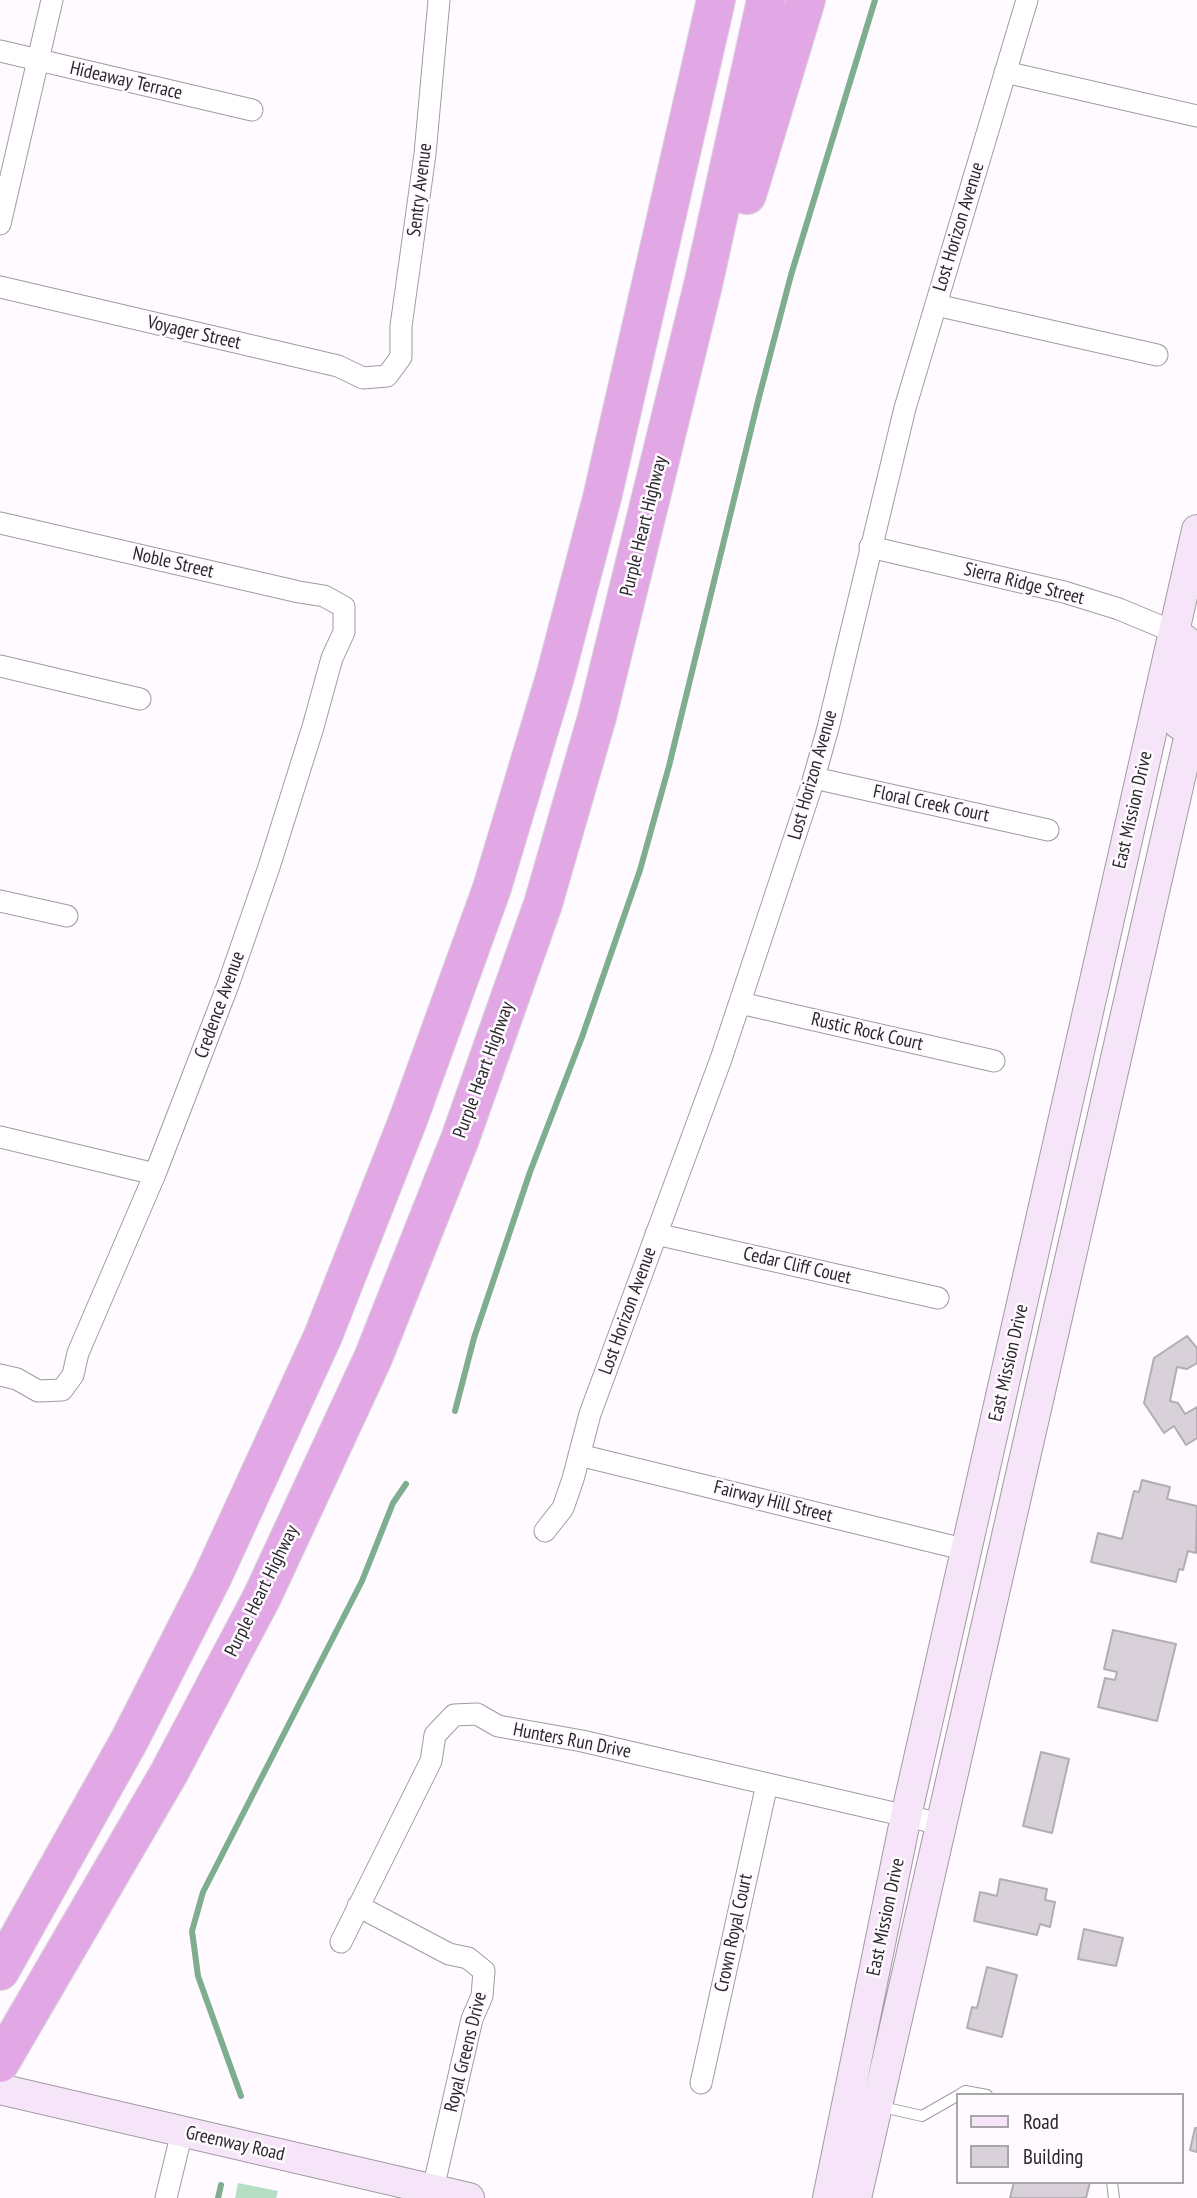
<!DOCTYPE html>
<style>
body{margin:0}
#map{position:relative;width:1197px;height:2198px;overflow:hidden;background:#fffaff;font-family:"PT Sans Narrow",sans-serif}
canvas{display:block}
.legend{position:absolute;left:956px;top:2093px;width:228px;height:91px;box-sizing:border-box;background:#fffaff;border:2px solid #a9a6aa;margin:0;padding:9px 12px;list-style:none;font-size:21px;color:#29272a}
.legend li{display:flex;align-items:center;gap:14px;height:35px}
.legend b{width:35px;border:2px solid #a9a6aa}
</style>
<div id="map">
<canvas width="1197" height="2198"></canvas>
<ul class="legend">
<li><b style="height:9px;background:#f6e5f8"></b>Road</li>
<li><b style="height:19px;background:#d9d1d9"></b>Building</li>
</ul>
</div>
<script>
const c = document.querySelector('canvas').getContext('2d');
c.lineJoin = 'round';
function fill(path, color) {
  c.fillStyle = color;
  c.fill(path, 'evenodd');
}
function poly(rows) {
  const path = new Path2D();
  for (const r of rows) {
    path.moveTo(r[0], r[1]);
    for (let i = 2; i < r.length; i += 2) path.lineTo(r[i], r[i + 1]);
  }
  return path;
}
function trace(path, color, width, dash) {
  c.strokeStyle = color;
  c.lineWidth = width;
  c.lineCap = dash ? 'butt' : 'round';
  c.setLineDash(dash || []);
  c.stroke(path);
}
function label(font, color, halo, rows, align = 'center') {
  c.font = font + ' "PT Sans Narrow",sans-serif';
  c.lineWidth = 5;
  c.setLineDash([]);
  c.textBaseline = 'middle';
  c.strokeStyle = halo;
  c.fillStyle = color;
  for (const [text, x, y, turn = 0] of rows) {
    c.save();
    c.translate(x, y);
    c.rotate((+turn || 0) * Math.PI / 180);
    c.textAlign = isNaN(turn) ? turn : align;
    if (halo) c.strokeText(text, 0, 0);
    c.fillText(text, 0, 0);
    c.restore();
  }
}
const green = poly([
 [238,2183,278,2191,276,2198,235,2198]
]);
const stream = poly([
 [455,1411,474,1338,530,1172,582,1037,640,870,669,766,758,401,791,275,875,0],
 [241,2096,198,1976,192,1931,203,1892,362,1581,393,1503,406,1484],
 [218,2198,221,2185]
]);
const building = poly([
 [1187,1336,1197,1348,1197,1363,1187,1369,1177,1367,1170,1401,1178,1403,1185,1414,1197,1407,1197,1438,1186,1445,1174,1426,1164,1433,1144,1403,1154,1358,1187,1336],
 [1142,1480,1170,1487,1167,1499,1197,1506,1196,1553,1188,1551,1183,1570,1179,1569,1176,1582,1091,1562,1098,1533,1122,1539,1134,1491,1139,1492,1142,1480],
 [1113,1630,1176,1644,1157,1721,1098,1707,1105,1678,1115,1680,1117,1672,1104,1669,1113,1630],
 [1041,1752,1069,1759,1052,1833,1023,1826,1041,1752],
 [1000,1879,1047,1889,1045,1900,1055,1902,1050,1927,1040,1924,1037,1935,974,1921,980,1892,997,1896,1000,1879],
 [1084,1929,1123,1938,1116,1966,1078,1959,1084,1929],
 [987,1967,1017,1975,1002,2037,967,2028,972,2007,977,2008,987,1967],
 [1195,2128,1197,2128,1197,2152,1190,2150,1195,2128],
 [1014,2182,1090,2182,1086,2198,1010,2198,1014,2182]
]);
const lane = poly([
 [959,2095,965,2091,987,2095],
 [878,2106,922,2116,957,2096],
 [1112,2182,1114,2198]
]);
const street = poly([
 [0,51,252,110],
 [1005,72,1197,116],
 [0,224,52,0],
 [0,287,338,366,363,378,387,376,401,357,401,326,425,154,439,0],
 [936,305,1157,355],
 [0,523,299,592,324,596,344,607,344,632,332,658,313,727,269,867,228,985,155,1174,78,1353,73,1375,62,1390,38,1391,17,1379,0,1375],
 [870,547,1064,592,1119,609,1174,632],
 [0,666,140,699],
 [814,778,1048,830],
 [0,901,67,916],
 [740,1003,994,1061],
 [0,1137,155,1174],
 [656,1234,938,1298],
 [579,1455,967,1550],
 [545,1531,563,1508,573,1479,590,1414,721,1059,811,788,828,728,905,408,1027,0],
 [358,1906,449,1954,468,1958,484,1971,482,1996,472,2019,433,2189],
 [341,1942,431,1761,435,1735,454,1715,477,1714,498,1726,582,1741,941,1824],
 [701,2083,767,1784],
 [166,2198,182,2132]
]);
const secondary = poly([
 [1174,632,1190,644,1191,669,1179,724],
 [0,2089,469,2198],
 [828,2198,906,1816,1197,530],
 [856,2198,1197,703]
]);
const highway = poly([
 [747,195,806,0],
 [0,1971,129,1741,212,1578,323,1336,408,1120,492,888,555,677,602,498,716,0],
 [0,2063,169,1773,262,1597,373,1358,460,1139,543,904,597,717,703,285,766,0]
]);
const streetNames = [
 ["Hideaway Terrace",126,81,13],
 ["Sentry Avenue",420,190,-83],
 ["Lost Horizon Avenue",959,227,-73],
 ["Voyager Street",194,333,13],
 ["Purple Heart Highway",644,526,-76],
 ["Noble Street",173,563,13],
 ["Sierra Ridge Street",1024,584,14],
 ["Lost Horizon Avenue",813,775,-74],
 ["Floral Creek Court",931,804,12],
 ["East Mission Drive",1133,810,-77],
 ["Credence Avenue",220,1005,-70],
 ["Rustic Rock Court",867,1032,13],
 ["Purple Heart Highway",484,1070,-70],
 ["Cedar Cliff Couet",797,1266,13],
 ["Lost Horizon Avenue",628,1311,-70],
 ["East Mission Drive",1009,1363,-77],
 ["Fairway Hill Street",773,1502,14],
 ["Purple Heart Highway",262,1591,-64],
 ["Hunters Run Drive",572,1741,11],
 ["East Mission Drive",886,1917,-78],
 ["Crown Royal Court",734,1933,-78],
 ["Royal Greens Drive",466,2052,-76],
 ["Greenway Road",235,2144,13]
];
fill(green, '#b6dec4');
trace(stream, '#7ead90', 6);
fill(building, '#d9d1d9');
trace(building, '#b3acb4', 2);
trace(lane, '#a19aa2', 12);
trace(street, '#a19aa2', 23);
trace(secondary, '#a19aa2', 32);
trace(highway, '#d8d8d9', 40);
trace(lane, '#fff', 10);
trace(street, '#fff', 21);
trace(secondary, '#f6e5f8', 30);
trace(highway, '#e2a8e6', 38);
label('19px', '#29272a', '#fffaff', streetNames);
</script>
